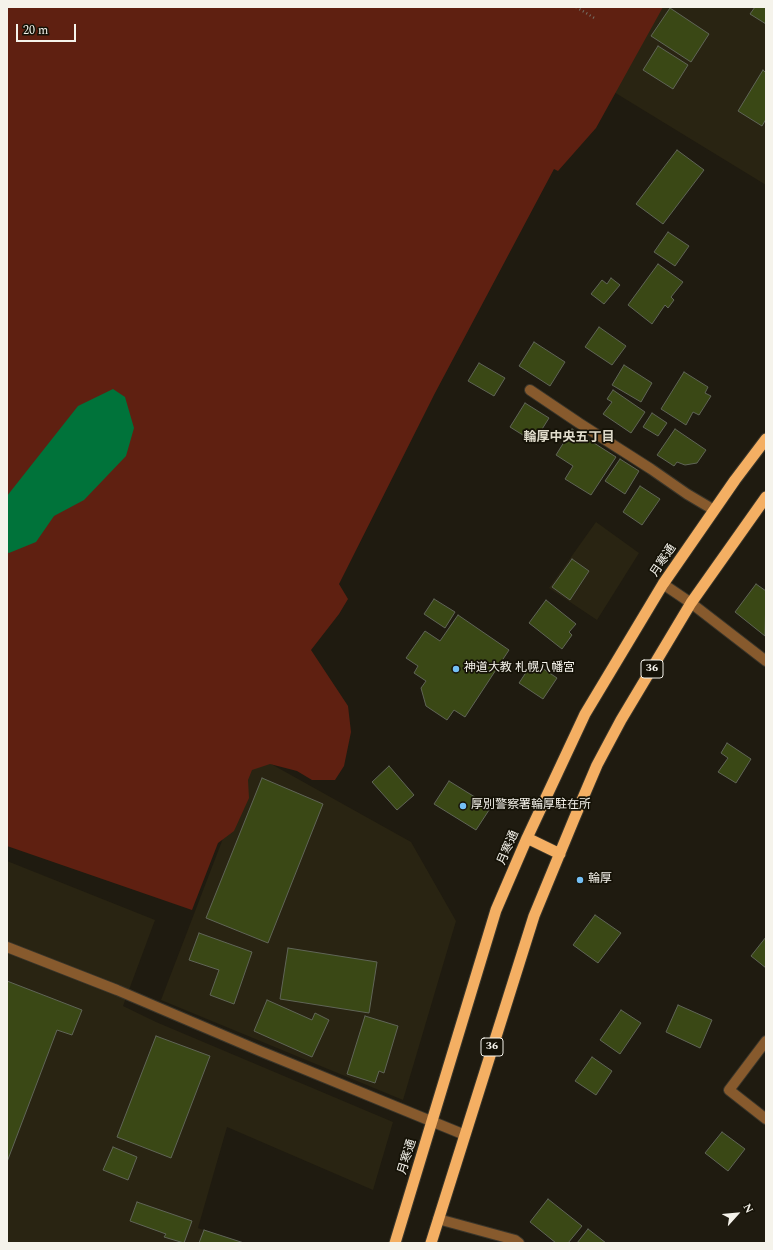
<!DOCTYPE html>
<meta charset="utf-8">
<style>
body{margin:0}
#map{position:relative;width:773px;height:1250px;overflow:hidden;background:#1f1b10;font-family:Spectral,serif}
canvas{display:block}
.frame{position:absolute;inset:0;border:8px solid #f5f3eb;pointer-events:none}
.north{position:absolute;left:717px;top:1194px;width:40px;height:40px;-webkit-text-stroke:3px #151207;paint-order:stroke;rotate:63deg;font-size:11px;font-weight:700;line-height:16px;text-align:center;color:#f5f3eb}
.north::after{content:'';display:block;margin:auto;width:14px;height:18px;background:#f5f3eb;clip-path:polygon(50% 0,100% 100%,50% 72%,0 100%)}
.scale{position:absolute;left:16px;top:24px;width:60px;height:18px;box-sizing:border-box;border:2px solid #f5f3eb;border-top:0;padding-left:5px;font-size:12px;line-height:14px;white-space:nowrap;color:#f5f3eb;-webkit-text-stroke:3px #151207;paint-order:stroke}
</style>
<div id="map">
<canvas width="773" height="1250"></canvas>
<div class="frame"></div>
<div class="north">N</div>
<div class="scale">20 m</div>
</div>
<script>
const c = document.querySelector('canvas').getContext('2d');
c.lineJoin = 'round';
function fill(path, color) {
  c.fillStyle = color;
  c.fill(path, 'evenodd');
}
function poly(rows) {
  const path = new Path2D();
  for (const r of rows) {
    path.moveTo(r[0], r[1]);
    for (let i = 2; i < r.length; i += 2) path.lineTo(r[i], r[i + 1]);
  }
  return path;
}
function trace(path, color, width, dash) {
  c.strokeStyle = color;
  c.lineWidth = width;
  c.lineCap = dash ? 'butt' : 'round';
  c.setLineDash(dash || []);
  c.stroke(path);
}
function label(font, color, halo, rows, align = 'center') {
  c.font = font + ' Spectral,"Noto Sans JP",serif';
  c.lineWidth = 3.5;
  c.setLineDash([]);
  c.textBaseline = 'middle';
  c.strokeStyle = halo;
  c.fillStyle = color;
  for (const [text, x, y, turn = 0] of rows) {
    c.save();
    c.translate(x, y);
    c.rotate((+turn || 0) * Math.PI / 180);
    c.textAlign = isNaN(turn) ? turn : align;
    if (halo) c.strokeText(text, 0, 0);
    c.fillText(text, 0, 0);
    c.restore();
  }
}
const built = poly([
 [659,7,766,7,766,185,609,89],
 [596,522,639,553,597,620,549,588],
 [255,755,411,842,456,921,403,1100,161,1000],
 [7,861,155,920,123,1006,156,1022,393,1122,373,1190,227,1127,198,1228,240,1243,7,1243]
]);
const green = poly([
 [7,7,663,7,596,128,558,171,554,169,546,184,435,393,339,584,348,599,339,614,311,650,348,706,351,732,344,766,335,780,312,780,297,771,270,764,252,770,248,780,249,798,234,831,218,843,192,910,7,846]
]);
const water = poly([
 [113,389,125,397,134,428,126,456,84,500,54,516,36,542,9,553,7,552,7,496,78,406]
]);
const building = poly([
 [755,7,766,7,766,24,750,14,755,7],
 [670,8,709,34,691,62,651,36,670,8],
 [658,46,688,65,673,89,643,70,658,46],
 [763,70,766,73,766,119,762,126,738,111,763,70],
 [677,150,704,170,663,224,636,204,677,150],
 [668,232,689,246,675,266,654,252,668,232],
 [658,264,683,282,671,297,674,300,668,308,665,305,652,324,628,305,658,264],
 [611,278,620,285,604,304,591,294,602,280,607,284,611,278],
 [599,327,626,346,612,365,585,347,599,327],
 [534,342,565,362,550,386,519,366,534,342],
 [479,363,505,378,494,396,468,381,479,363],
 [624,365,652,383,641,402,612,385,624,365],
 [684,372,708,387,705,393,711,396,699,415,693,412,686,425,661,409,684,372],
 [613,390,645,412,631,433,603,414,612,402,607,399,613,390],
 [525,403,549,418,534,442,510,427,525,403],
 [652,413,667,423,658,436,643,427,652,413],
 [572,429,616,457,591,495,565,479,573,466,556,455,572,429],
 [675,429,706,450,697,463,685,465,677,462,674,466,657,455,675,429],
 [620,459,639,471,625,494,605,481,620,459],
 [640,486,660,499,642,525,623,512,640,486],
 [572,559,589,571,570,600,552,587,572,559],
 [756,584,766,591,765,636,735,612,756,584],
 [434,599,455,612,445,628,424,614,434,599],
 [546,600,576,624,569,632,572,635,562,649,529,623,546,600],
 [458,615,509,650,465,717,454,710,447,720,426,706,421,688,426,681,414,673,418,666,406,658,425,631,440,641,458,615],
 [533,662,557,678,543,699,519,683,533,662],
 [727,743,751,759,736,783,718,772,728,758,721,753,727,743],
 [389,766,414,795,397,810,372,782,389,766],
 [262,778,323,804,268,943,206,918,262,778],
 [449,781,491,807,476,830,434,804,449,781],
 [595,915,621,933,598,963,573,945,595,915],
 [199,933,252,952,234,1004,210,995,219,970,189,960,199,933],
 [766,937,766,968,751,956,766,937],
 [288,948,377,962,369,1013,280,999,288,948],
 [7,981,82,1010,72,1035,57,1030,7,1162,7,981],
 [267,1000,312,1020,315,1013,329,1020,312,1057,254,1031,267,1000],
 [678,1005,712,1020,700,1048,666,1032,678,1005],
 [621,1010,641,1023,620,1054,600,1040,621,1010],
 [365,1016,398,1026,384,1073,379,1071,375,1083,347,1074,365,1016],
 [156,1036,210,1056,171,1158,117,1137,156,1036],
 [592,1057,612,1071,596,1095,575,1081,592,1057],
 [722,1132,745,1149,728,1171,705,1153,722,1132],
 [113,1147,137,1157,128,1180,103,1170,113,1147],
 [548,1199,582,1226,568,1243,556,1243,530,1222,548,1199],
 [137,1202,192,1221,184,1243,164,1237,166,1234,130,1221,137,1202],
 [588,1229,606,1243,577,1243,588,1229],
 [204,1230,244,1243,199,1243,204,1230]
]);
const path = poly([
 [576,7,596,19]
]);
const minor = poly([
 [530,390,579,423,651,469,687,494,714,510],
 [663,584,691,603,766,661],
 [7,947,117,990,260,1051,465,1135],
 [766,1041,729,1090,766,1119],
 [438,1219,515,1240,519,1243]
]);
const trunk = poly([
 [527,838,560,854],
 [395,1243,496,910,527,838,585,714,663,584,735,480,766,439],
 [431,1243,534,916,574,819,597,765,621,720,691,603,766,497]
]);
const markers = [
 [456,669,4,"#74c0f6"],
 [463,806,4,"#74c0f6"],
 [580,880,4,"#74c0f6"]
];
const shields = [
 [652,669,22],
 [492,1047,22]
];
const shieldNames = [
 ["36",652,669],
 ["36",492,1047]
];
const streetNames = [
 ["月寒通",664,561,-56],
 ["月寒通",509,848,-67],
 ["月寒通",408,1157,-73]
];
const poiNames = [
 ["神道大教 札幌八幡宮",464,669],
 ["厚別警察署輪厚駐在所",471,806],
 ["輪厚",588,880]
];
const neighbourhoodNames = [
 ["輪厚中央五丁目",569,438]
];
fill(built, '#292412');
fill(green, '#5f2011');
fill(water, '#00733a');
fill(building, '#3a4815');
trace(building, '#606557', 1);
trace(minor, '#39352a', 12);
trace(trunk, '#39352a', 13);
trace(path, '#757168', 2.5, [1, 3]);
trace(minor, '#875a2d', 10);
trace(trunk, '#f4af63', 11);
for (const [x, y, r, color] of markers) {
  const dot = new Path2D();
  dot.arc(x, y, r, 0, 2 * Math.PI);
  c.fillStyle = color;
  c.fill(dot);
  trace(dot, '#151207', 1.5);
}
for (const [x, y, w] of shields) {
  const box = new Path2D();
  box.roundRect(x - w / 2, y - 9, w, 18, 3);
  c.fillStyle = '#151207';
  c.fill(box);
  trace(box, '#f5f3eb', 1);
}
label('bold 11px', '#f5f3eb', null, shieldNames);
label('12px', '#f5f3eb', '#151207', streetNames);
label('12px', '#f5f3eb', '#151207', poiNames, 'left');
label('bold 13px', '#e0dccc', '#151207', neighbourhoodNames);
</script>
